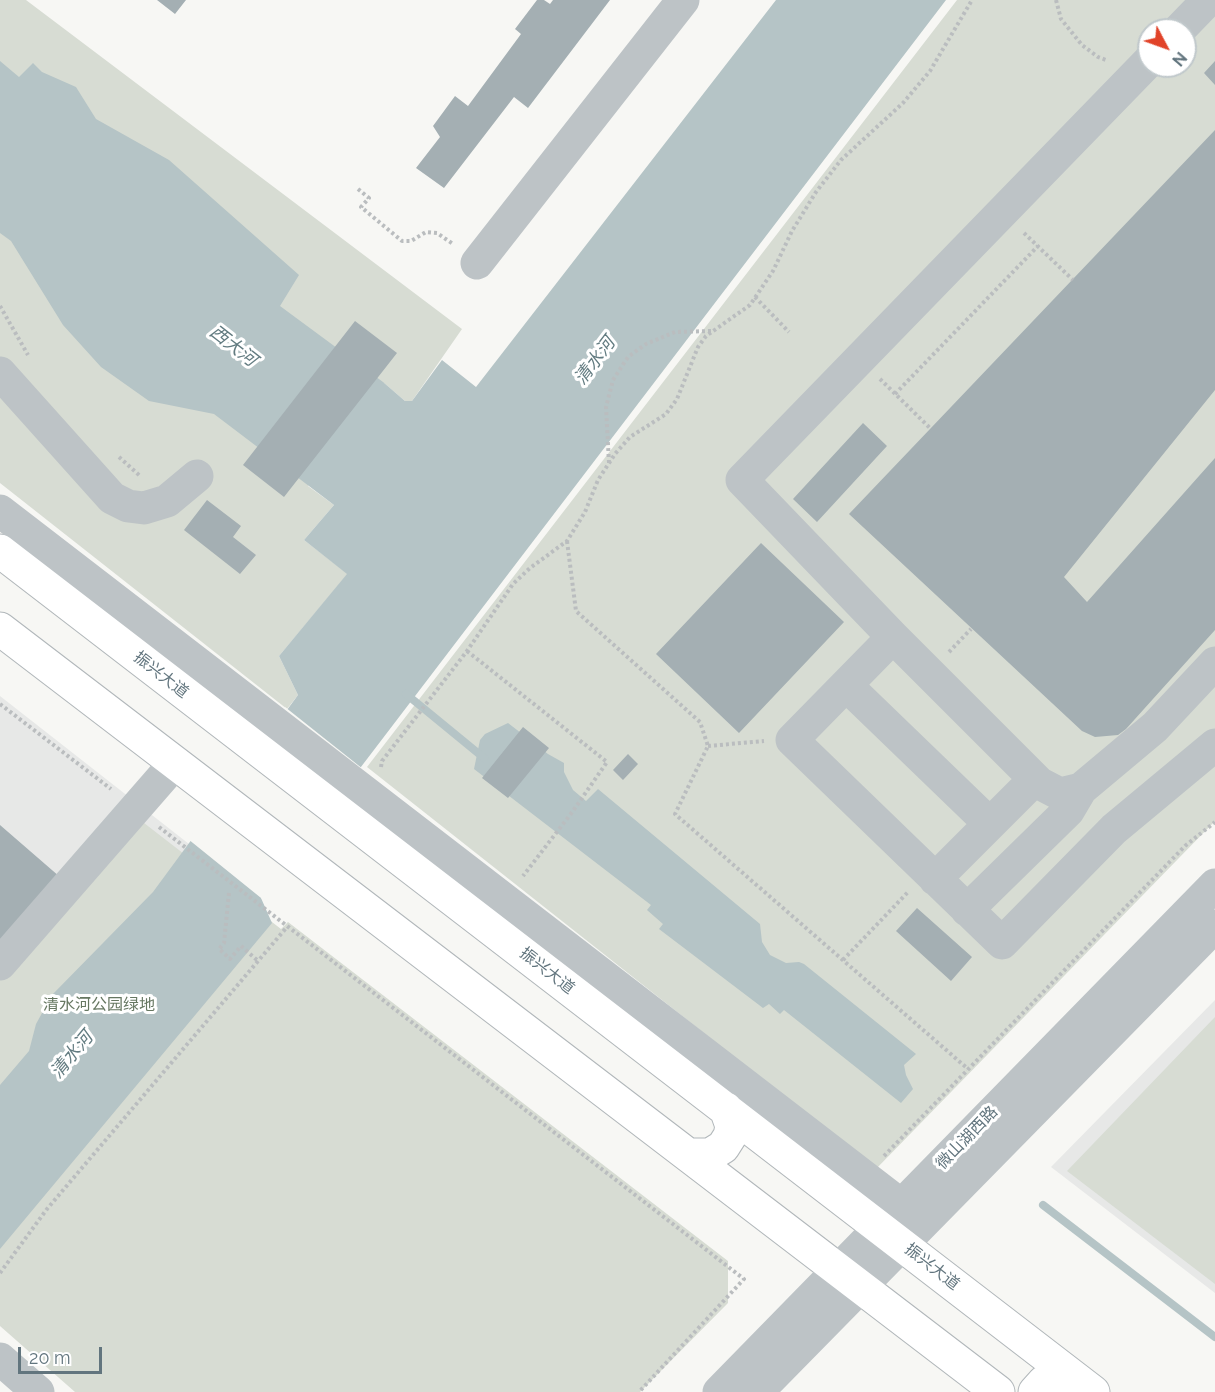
<!DOCTYPE html>
<meta charset="utf-8">
<style>
body{margin:0}
#map{position:relative;width:1215px;height:1392px;overflow:hidden;background:#f7f7f4;font-family:Raleway,sans-serif}
canvas{display:block}
.north{position:absolute;left:1137px;top:18px;width:60px;height:60px;box-sizing:border-box;background:#fff;border:2px solid #c0c8cb;border-radius:50%;rotate:131deg;font-size:16px;font-weight:700;line-height:24px;text-align:center;color:#62757e}
.north::after{content:'';display:block;margin:auto;width:21px;height:27px;background:#e14329;clip-path:polygon(50% 0,100% 100%,50% 72%,0 100%)}
.scale{position:absolute;left:18px;top:1347px;width:84px;height:27px;box-sizing:border-box;border:3px solid #62757e;border-top:0;padding-left:8px;font-size:18px;line-height:21px;white-space:nowrap;color:#62757e;-webkit-text-stroke:4px #fff;paint-order:stroke}
</style>
<div id="map">
<canvas width="1215" height="1392"></canvas>
<div class="north">N</div>
<div class="scale">20 m</div>
</div>
<script>
const c = document.querySelector('canvas').getContext('2d');
c.lineJoin = 'round';
function fill(path, color) {
  c.fillStyle = color;
  c.fill(path, 'evenodd');
}
function poly(rows) {
  const path = new Path2D();
  for (const r of rows) {
    path.moveTo(r[0], r[1]);
    for (let i = 2; i < r.length; i += 2) path.lineTo(r[i], r[i + 1]);
  }
  return path;
}
function trace(path, color, width, dash) {
  c.strokeStyle = color;
  c.lineWidth = width;
  c.lineCap = dash ? 'butt' : 'round';
  c.setLineDash(dash || []);
  c.stroke(path);
}
function label(font, color, halo, rows, align = 'center') {
  c.font = font + ' Raleway,"Noto Sans SC",sans-serif';
  c.lineWidth = 6;
  c.setLineDash([]);
  c.textBaseline = 'middle';
  c.strokeStyle = halo;
  c.fillStyle = color;
  for (const [text, x, y, turn = 0] of rows) {
    c.save();
    c.translate(x, y);
    c.rotate((+turn || 0) * Math.PI / 180);
    c.textAlign = isNaN(turn) ? turn : align;
    if (halo) c.strokeText(text, 0, 0);
    c.fillText(text, 0, 0);
    c.restore();
  }
}
const built = poly([
 [0,696,189,844,153,892,0,1085],
 [1215,1000,1215,1293,1051,1167]
]);
const green = poly([
 [0,0,26,0,462,329,412,401,405,401,384,383,308,486,334,505,304,540,348,574,279,656,298,695,287,709,0,483],
 [957,0,1215,0,1215,821,876,1169,367,767],
 [1149,30,1185,30,1185,66,1149,66],
 [144,823,281,929,288,922,728,1261,728,1303,640,1392,75,1392,0,1326,0,976],
 [1215,1017,1215,1284,1067,1171]
]);
const water = poly([
 [776,0,946,0,261,898,272,923,0,1249,0,1085,29,1051,36,1024,52,995,153,892,298,695,279,656,347,574,304,540,334,505,214,414,149,401,101,367,63,325,11,241,0,233,0,61,19,77,33,63,42,72,76,87,96,119,169,160,299,275,280,306,383,382,405,401,412,401,442,360,476,387],
 [508,723,548,754,564,763,564,772,573,790,586,801,598,789,760,924,762,942,770,955,786,963,799,962,804,964,916,1054,904,1065,906,1075,913,1089,901,1103,784,1010,780,1014,769,1004,763,1008,659,929,663,924,647,910,651,905,474,769,480,740,485,734]
]);
const pier = poly([
 [285,707,363,769,264,899,266,902,188,839]
]);
const stream = poly([
 [406,694,484,758],
 [1043,1205,1215,1337]
]);
const building = poly([
 [157,0,186,0,175,14],
 [537,0,544,0,550,4,553,0,610,0,528,108,514,97,444,188,416,168,440,137,433,126,455,96,468,106,521,34,515,29],
 [1215,61,1215,85,1204,73],
 [1215,130,1215,390,1064,577,1087,602,1215,458,1215,630,1126,729,1118,735,1095,737,1082,731,849,514],
 [355,321,397,353,284,497,243,465],
 [863,423,887,446,817,522,793,499],
 [207,500,241,526,233,537,256,555,240,574,184,530],
 [761,543,844,622,739,733,656,654],
 [523,727,549,748,508,798,482,778],
 [628,754,638,764,623,780,613,770],
 [0,825,60,877,0,947],
 [917,908,972,957,951,981,896,931]
]);
const path = poly([
 [1056,0,1061,19,1082,45,1098,57,1106,60],
 [358,189,369,198,361,207,402,241,411,241,426,232,437,233,453,244],
 [1024,233,1073,280],
 [755,297,789,332],
 [0,306,28,355],
 [880,379,931,429],
 [895,394,1038,246],
 [119,457,140,476],
 [609,463,606,407,613,380,628,357,646,344,675,332,712,331],
 [567,541,576,611,700,722,708,746,675,814,968,1069],
 [467,651,607,762,573,811,523,876],
 [949,652,971,629],
 [0,704,111,789],
 [708,746,764,741],
 [381,767,382,761,467,651,513,584,530,568,567,541,585,512,598,480,615,454,630,437,666,414,677,399,698,347,706,336,750,305,773,271,792,231,816,192,841,160,903,103,930,71,972,0],
 [159,827,744,1279,639,1392],
 [229,893,224,943,219,949,230,959,241,946,257,960],
 [843,960,908,892],
 [884,1156,1185,846,1215,822],
 [0,1273,47,1209,287,927]
]);
const minor = poly([
 [1179,30,1208,0],
 [1149,61,742,480,893,637,1039,783,1060,794,1081,789,1155,727,1215,663],
 [477,263,683,0],
 [0,373,112,498,128,506,144,508,167,501,197,476],
 [0,511,901,1205],
 [893,637,792,740,1002,943,1114,829,1215,745],
 [846,685,990,824],
 [935,879,1035,779],
 [967,910,1068,811,1081,789],
 [0,964,175,763],
 [0,1359,38,1392],
 [719,1392,1215,885],
 [757,1392,1215,926]
]);
const major = poly([
 [0,551,1093,1392],
 [0,629,998,1392],
 [688,1155,710,1155,723,1147,730,1136,732,1126,726,1109],
 [1035,1392,1044,1382,1055,1377,1073,1377]
]);
const streetNames = [
 ["振兴大道",161,675,38],
 ["振兴大道",547,971,38],
 ["微山湖西路",967,1138,-46],
 ["振兴大道",932,1267,38]
];
const parkNames = [
 ["清水河公园绿地",99,1005]
];
const waterNames = [
 ["西大河",233,346,38],
 ["清水河",595,361,-53],
 ["清水河",72,1055,-50]
];
fill(built, '#e7e8e7');
fill(green, '#d7dcd3');
fill(water, '#b5c4c6');
fill(pier, '#f7f7f4');
trace(stream, '#b5c4c6', 8);
fill(building, '#a4afb3');
trace(major, '#b1b7ba', 35);
trace(path, '#babdbf', 4, [3, 3]);
trace(minor, '#bdc3c6', 33);
trace(major, '#fff', 33);
label('16px', '#62757e', '#fff', streetNames);
label('16px', '#667761', '#fff', parkNames);
label('italic 18px', '#627b80', '#fff', waterNames);
</script>
